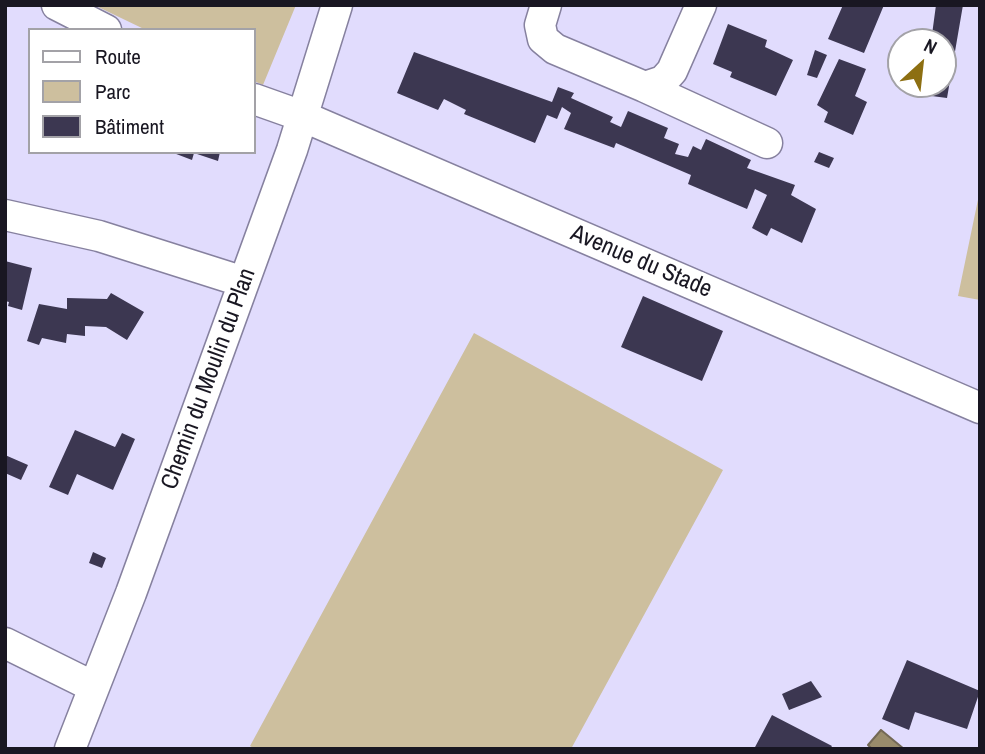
<!DOCTYPE html>
<meta charset="utf-8">
<style>
body{margin:0}
#map{position:relative;width:985px;height:754px;overflow:hidden;background:#e1dcfd;font-family:"Archivo Narrow",sans-serif}
canvas{display:block}
.frame{position:absolute;inset:0;border:7px solid #191722;pointer-events:none}
.legend{position:absolute;left:28px;top:28px;width:228px;height:126px;box-sizing:border-box;background:#fff;border:2px solid #a3a2a7;margin:0;padding:9px 12px;list-style:none;font-size:21px;color:#191722}
.legend li{display:flex;align-items:center;gap:14px;height:35px}
.legend b{width:35px;border:2px solid #a3a2a7}
.north{position:absolute;left:887px;top:28px;width:70px;height:70px;box-sizing:border-box;background:#fff;border:2px solid #a3a2a7;border-radius:50%;rotate:27deg;font-size:19px;font-weight:700;line-height:28px;text-align:center;color:#191722}
.north::after{content:'';display:block;margin:auto;width:24px;height:32px;background:#8d6f12;clip-path:polygon(50% 0,100% 100%,50% 72%,0 100%)}
</style>
<div id="map">
<canvas width="985" height="754"></canvas>
<div class="frame"></div>
<ul class="legend">
<li><b style="height:9px;background:#fff"></b>Route</li>
<li><b style="height:19px;background:#cdbf9e"></b>Parc</li>
<li><b style="height:19px;background:#3c3751"></b>Bâtiment</li>
</ul>
<div class="north">N</div>
</div>
<script>
const c = document.querySelector('canvas').getContext('2d');
c.lineJoin = 'round';
function fill(path, color) {
  c.fillStyle = color;
  c.fill(path, 'evenodd');
}
function poly(rows) {
  const path = new Path2D();
  for (const r of rows) {
    path.moveTo(r[0], r[1]);
    for (let i = 2; i < r.length; i += 2) path.lineTo(r[i], r[i + 1]);
  }
  return path;
}
function trace(path, color, width, dash) {
  c.strokeStyle = color;
  c.lineWidth = width;
  c.lineCap = dash ? 'butt' : 'round';
  c.setLineDash(dash || []);
  c.stroke(path);
}
function label(font, color, halo, rows, align = 'center') {
  c.font = font + ' "Archivo Narrow",sans-serif';
  c.lineWidth = 7;
  c.setLineDash([]);
  c.textBaseline = 'middle';
  c.strokeStyle = halo;
  c.fillStyle = color;
  for (const [text, x, y, turn = 0] of rows) {
    c.save();
    c.translate(x, y);
    c.rotate((+turn || 0) * Math.PI / 180);
    c.textAlign = isNaN(turn) ? turn : align;
    if (halo) c.strokeText(text, 0, 0);
    c.fillText(text, 0, 0);
    c.restore();
  }
}
const green = poly([
 [94,5,296,5,263,85,254,81,254,30,146,30],
 [980,190,980,300,958,296],
 [474,333,723,470,571,749,255,749,250,746]
]);
const water = poly([
 [881,730,904,749,872,749,868,745,881,730]
]);
const building = poly([
 [843,5,884,5,864,53,828,39],
 [936,5,963,5,947,98,924,95,925,84,943,84,943,42,931,42],
 [728,24,767,40,765,47,793,60,776,96,730,77,732,72,713,64],
 [815,50,827,55,817,78,807,75],
 [414,52,552,102,558,87,574,93,571,98,613,117,610,122,621,127,628,111,668,128,664,138,679,144,675,154,688,157,693,146,701,150,706,139,751,160,747,168,795,185,791,195,816,209,802,243,771,228,767,236,752,228,767,195,755,189,747,209,688,184,691,175,616,143,614,148,564,129,571,113,562,107,557,119,547,115,535,143,464,114,466,110,444,99,438,110,397,93],
 [839,59,866,69,855,96,867,102,853,135,824,122,828,112,817,105],
 [171,152,220,152,218,161,194,153,192,160],
 [819,152,834,158,829,168,814,162],
 [5,261,32,268,22,310,8,306,9,302,5,301],
 [111,293,144,312,127,340,106,327,85,326,85,336,67,334,66,343,42,338,39,345,27,341,39,304,67,309,67,298,107,299],
 [643,296,723,331,702,381,621,347],
 [75,430,115,447,122,433,135,439,113,490,77,474,68,495,49,487],
 [5,455,28,465,21,480,5,473],
 [93,552,106,558,102,568,89,563],
 [907,660,980,691,967,729,915,712,909,730,882,719],
 [811,681,822,697,789,710,782,694],
 [772,715,832,746,830,749,754,749]
]);
const street = poly([
 [57,5,106,30],
 [546,5,540,25,543,39,555,49,645,87,663,81,672,71,701,5],
 [645,87,767,143],
 [254,99,302,116,980,408],
 [5,215,99,236,244,282],
 [5,643,94,687],
 [70,749,131,593,292,150,337,5]
]);
const streetNames = [
 ["Avenue du Stade",641,262,23],
 ["Chemin du Moulin du Plan",209,379,-70]
];
fill(green, '#cdbf9e');
fill(water, '#998c6b');
trace(water, '#736955', 2);
fill(building, '#3c3751');
trace(street, '#86819f', 33);
trace(street, '#fff', 30);
label('24px', '#191722', '#fff', streetNames);
</script>
